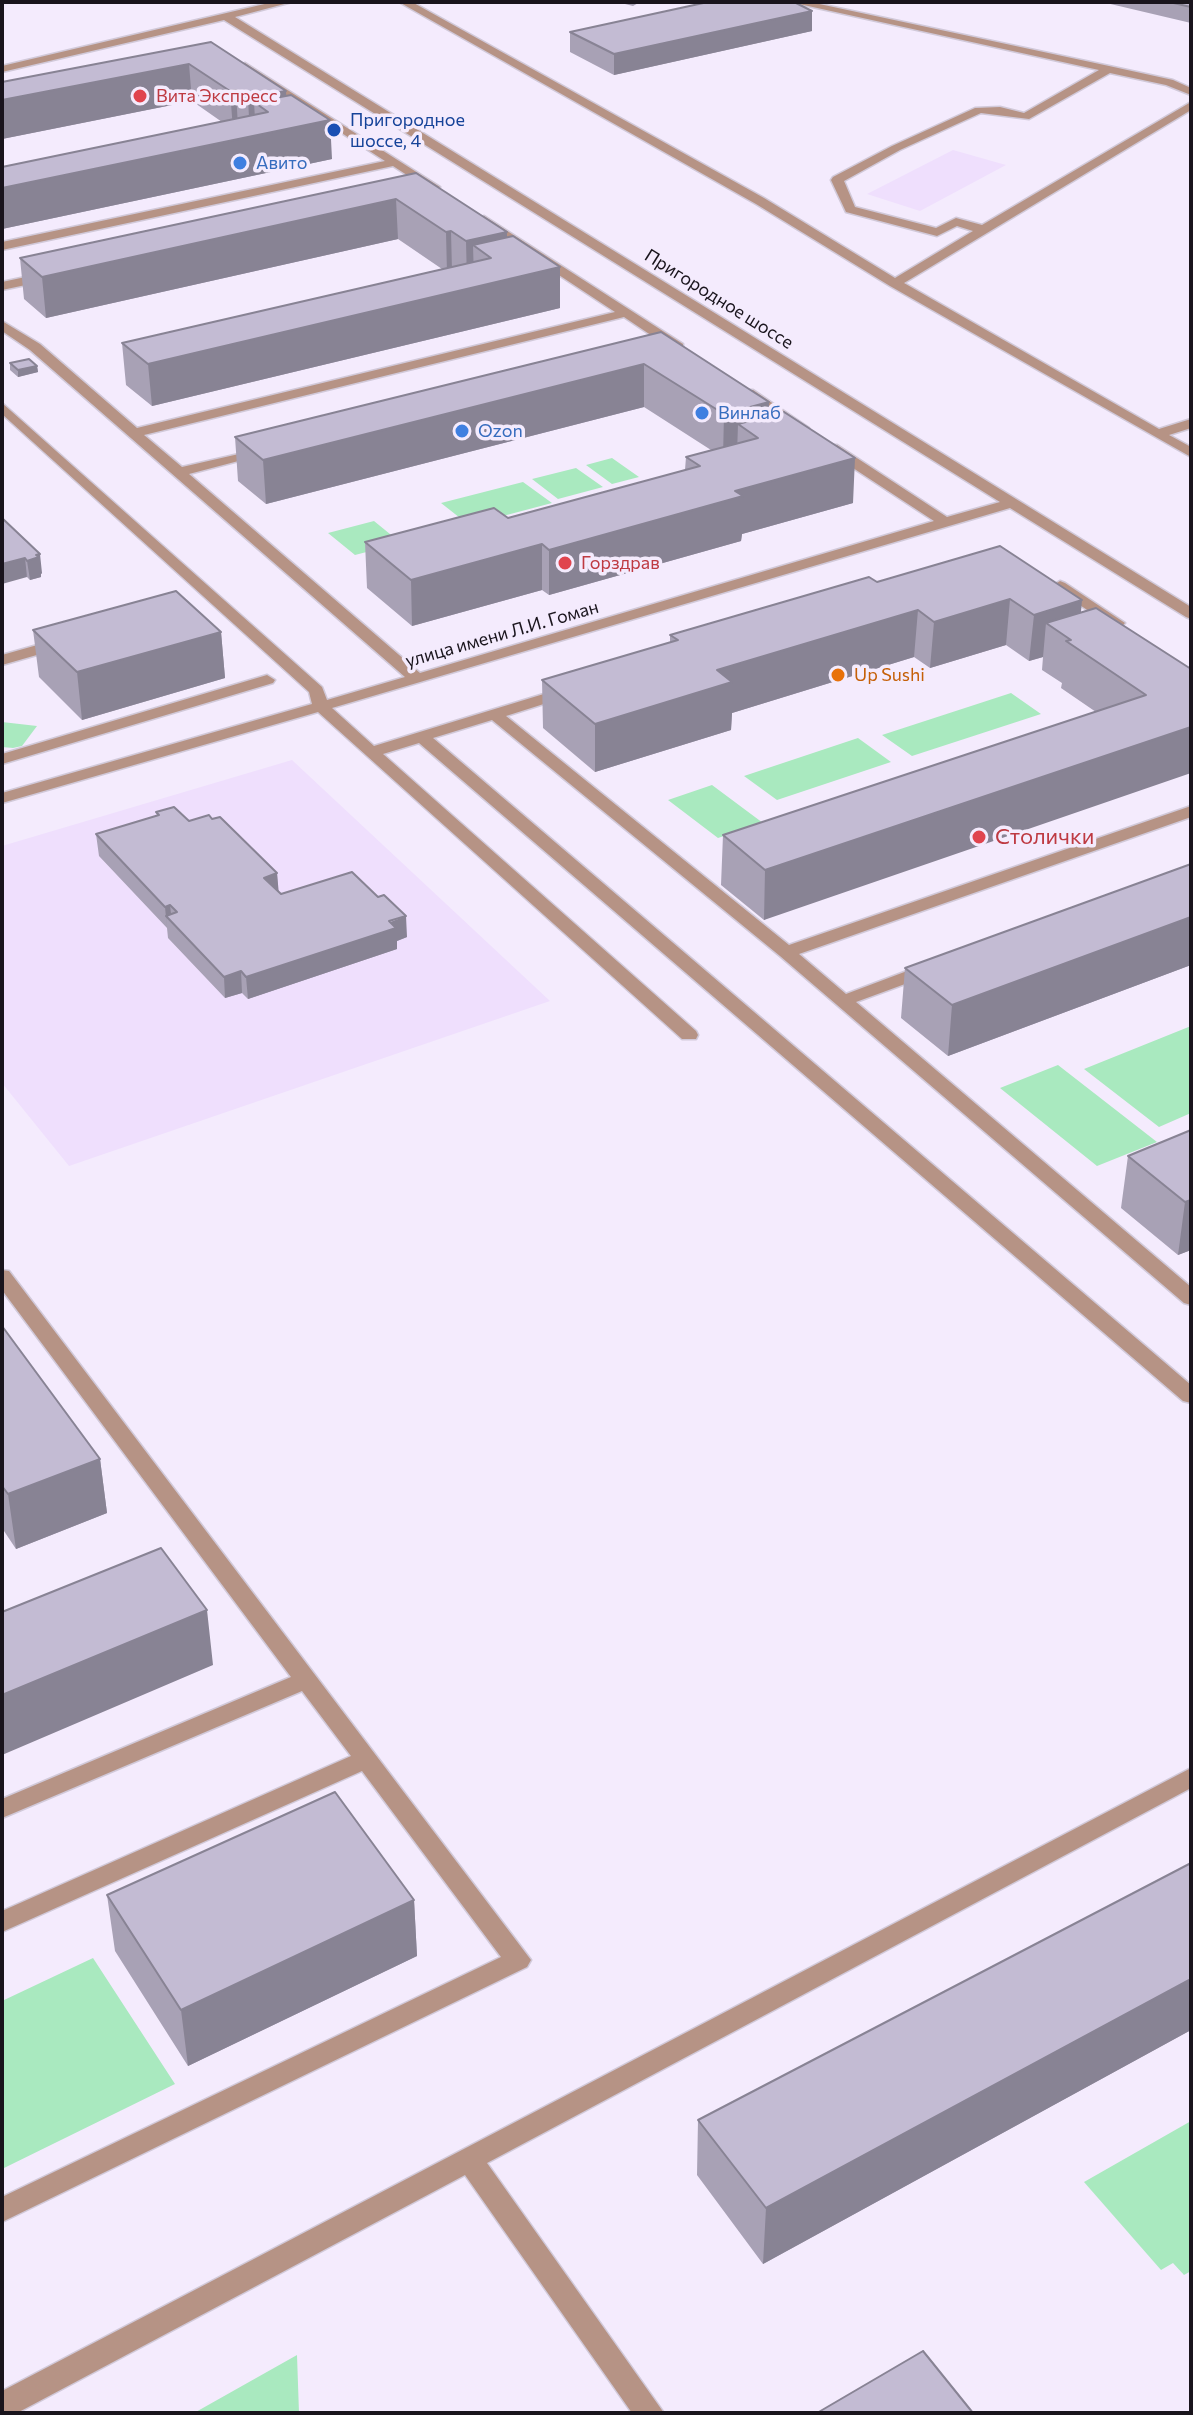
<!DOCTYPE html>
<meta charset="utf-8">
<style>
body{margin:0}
#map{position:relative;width:1193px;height:2415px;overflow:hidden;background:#f4ebfd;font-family:Commissioner,sans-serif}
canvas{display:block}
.frame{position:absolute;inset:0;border:4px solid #19141c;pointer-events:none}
</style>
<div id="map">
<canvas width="1193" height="2415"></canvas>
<div class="frame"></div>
</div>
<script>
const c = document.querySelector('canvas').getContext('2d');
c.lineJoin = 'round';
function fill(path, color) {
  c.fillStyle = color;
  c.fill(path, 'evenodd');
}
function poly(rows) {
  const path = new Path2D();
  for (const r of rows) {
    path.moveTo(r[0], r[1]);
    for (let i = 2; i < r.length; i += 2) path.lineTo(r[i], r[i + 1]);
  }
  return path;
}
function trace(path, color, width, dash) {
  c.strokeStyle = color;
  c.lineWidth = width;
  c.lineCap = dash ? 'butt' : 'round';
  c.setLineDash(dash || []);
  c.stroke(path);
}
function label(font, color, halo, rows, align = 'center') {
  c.font = font + ' Commissioner,sans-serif';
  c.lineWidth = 7;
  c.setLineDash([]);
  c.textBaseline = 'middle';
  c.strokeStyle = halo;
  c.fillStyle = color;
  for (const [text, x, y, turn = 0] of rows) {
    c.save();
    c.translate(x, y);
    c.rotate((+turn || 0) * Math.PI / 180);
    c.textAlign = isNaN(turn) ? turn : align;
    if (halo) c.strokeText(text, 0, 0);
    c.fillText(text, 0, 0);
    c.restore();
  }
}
const built = poly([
 [953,150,1006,165,920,211,867,194],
 [292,760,550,1001,69,1166,2,1083,2,846]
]);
const green = poly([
 [612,458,639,477,612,484,586,465],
 [576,468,603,487,558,499,532,479],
 [523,482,552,503,469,525,441,503],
 [374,521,401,543,355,555,328,533],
 [1011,693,1041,714,912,756,882,735],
 [2,722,37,726,22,746,13,748,2,747],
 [858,738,891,762,777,800,744,776],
 [712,785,763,823,718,838,668,800],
 [1191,1026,1191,1113,1159,1127,1084,1069],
 [1058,1065,1157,1142,1097,1166,1000,1088],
 [93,1958,175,2084,2,2169,2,2001],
 [1191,2121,1191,2271,1184,2275,1173,2263,1161,2270,1084,2182],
 [297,2355,299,2413,194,2413]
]);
const minor = poly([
 [273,2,292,2,235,17,1191,607,1191,619,1186,617,1010,508,332,708,374,746,560,689,572,689,572,695,506,716,789,945,1191,806,1191,817,799,954,846,994,923,965,935,965,938,969,935,973,856,1002,1191,1287,1191,1305,1184,1303,780,956,492,720,433,738,1191,1385,1191,1403,1183,1401,419,743,383,754,696,1031,698,1035,696,1039,682,1039,318,712,2,803,2,793,312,704,309,692,2,414,2,403,322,687,327,700,405,677,30,350,2,331,2,321,40,344,137,428,615,312,480,223,478,220,484,216,683,344,683,350,673,350,624,317,144,435,182,467,265,448,265,454,189,474,420,673,934,521,827,451,827,445,837,445,947,517,1000,502,224,20,2,72,2,66,273,2],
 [399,2,412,2,764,198,895,278,973,231,957,226,937,236,846,212,831,180,833,177,892,146,975,108,1000,107,1024,113,1099,70,790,2,810,2,1109,66,1173,80,1191,88,1191,95,1166,85,1110,73,1029,119,981,113,900,150,844,181,855,207,936,228,956,218,982,225,1191,102,1191,110,904,283,1159,429,1191,419,1191,428,1169,435,1191,447,1191,457,890,286,756,204,399,2],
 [245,63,440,187,430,190,393,166,2,250,2,242,385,161,241,68,239,66,245,63],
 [49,272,55,276,54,279,2,290,2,282,49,272],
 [743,390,753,390,809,428,797,431,743,396,743,390],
 [1060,581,1065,583,1125,623,1122,626,1112,626,1055,589,1052,586,1060,581],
 [62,638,70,643,68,646,2,665,2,655,62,638],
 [267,675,275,680,273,683,2,764,2,754,267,675],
 [2,1270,9,1271,531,1960,527,1967,2,2222,2,2197,501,1957,362,1771,2,1932,2,1911,351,1756,302,1691,2,1818,2,1799,291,1677,2,1290,2,1270],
 [1191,1768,1191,1788,487,2163,664,2413,632,2413,465,2175,17,2413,2,2413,2,2391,1191,1768]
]);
const wall = poly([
 [617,2,640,2,633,6],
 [1102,2,1191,2,1191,23],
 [812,31,614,75,570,52,570,32],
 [211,42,286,91,286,96,332,159,2,229,2,167,222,122,192,101,2,139],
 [416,173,507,238,560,308,152,406,126,385,122,343,442,269,398,239,46,318,24,299,20,258],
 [661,332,769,402,769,416,853,503,742,534,741,541,549,595,542,590,412,626,367,588,365,542,508,518,685,470,686,457,711,450,644,407,266,504,238,481,235,437],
 [10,363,37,366,38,372,18,377,10,370],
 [2,518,42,573,41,574,41,577,30,580,27,577],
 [1000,546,1081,612,1191,669,764,920,721,885,723,835,1096,712,1061,688,1062,683,1042,670,1043,657,1029,661,1006,645,930,668,914,657,732,713,731,730,595,772,543,728,542,680,670,643,670,635,877,582],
 [33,630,221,632,225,678,82,720,39,677],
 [156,812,189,821,277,873,278,892,281,894,407,937,397,941,397,949,248,999,242,993,225,998,168,938,167,928,99,856,96,834,157,816],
 [1191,864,1191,965,948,1056,901,1018,905,968],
 [1191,1130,1191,1250,1178,1255,1121,1208,1128,1156],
 [2,1326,100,1459,107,1513,16,1549,2,1528],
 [1191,1863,1191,2030,763,2264,697,2175,698,2120],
 [107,1895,414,1900,417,1956,188,2066,115,1951]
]);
const shadedWall = poly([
 [812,11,812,31,614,75,614,54],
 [189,64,192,101,2,139,2,100],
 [236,90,238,128,233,129,230,91],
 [286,91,288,129,330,120,332,159,2,229,2,188,250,137,248,98],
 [254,102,268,112,256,136],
 [396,199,398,239,46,318,42,277],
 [451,231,452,271,447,273,446,232],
 [507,232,507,272,491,258,473,245,474,280,467,282,466,241],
 [560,267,560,308,152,406,148,364],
 [644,364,644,407,266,504,263,460],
 [37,366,38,372,18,377,18,370],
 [769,402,768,446,758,438,738,424,737,454,723,458,724,414],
 [855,458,853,503,742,534,741,541,549,595,549,550,735,491],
 [542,544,542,590,412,626,411,580],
 [40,554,42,573,41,574,41,577,30,580,27,561],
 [25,558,27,577,2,584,2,564],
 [1010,599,1006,645,930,668,934,622],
 [1082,600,1078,646,1071,640,1046,623,1043,657,1029,661,1034,615],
 [918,610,914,657,732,713,731,730,595,772,595,724,717,670],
 [221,632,225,678,82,720,77,672],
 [1191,727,1191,773,764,920,765,870],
 [277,873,279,895,264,878],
 [170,905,172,922,166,916,167,928,165,907],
 [406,916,407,937,397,941,397,949,248,999,246,977],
 [1191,917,1191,965,948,1056,952,1005],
 [241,971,242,993,225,998,224,977],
 [1191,1200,1191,1250,1178,1255,1185,1202],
 [100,1459,107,1513,16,1549,8,1494],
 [207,1610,213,1665,2,1755,2,1695],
 [414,1900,417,1956,188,2066,181,2010],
 [1191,1979,1191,2030,763,2264,766,2208]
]);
const building = poly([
 [708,2,794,2,812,11,614,54,570,32,708,2],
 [1169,2,1191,2,1191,7,1169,2],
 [211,42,286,91,248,98,236,90,230,91,189,64,2,100,2,82,211,42],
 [291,95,330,120,2,188,2,167,268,112,254,102,291,95],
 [416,173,507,232,466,241,451,231,446,232,396,199,42,277,20,258,416,173],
 [513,236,560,267,148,364,122,343,491,258,473,245,513,236],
 [661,332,769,402,724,414,644,364,263,460,235,437,661,332],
 [29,359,37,366,18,370,10,363,29,359],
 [784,412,855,458,735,491,743,496,549,550,542,544,411,580,365,542,494,508,508,518,700,466,686,457,758,438,738,424,784,412],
 [2,518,40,554,36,555,39,557,27,561,25,558,2,564,2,518],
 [1000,546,1082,600,1034,615,1010,599,934,622,918,610,717,670,732,682,595,724,542,680,678,640,670,635,869,577,877,582,1000,546],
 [176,591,221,632,77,672,33,630,176,591],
 [1096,608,1191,669,1191,727,765,870,723,835,1146,695,1066,641,1071,640,1046,623,1096,608],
 [174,807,189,821,209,815,212,819,220,817,277,873,264,878,281,894,352,872,378,897,384,895,406,916,389,921,396,928,246,977,241,971,224,977,166,916,177,912,170,905,165,907,96,834,159,815,156,812,174,807],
 [1191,864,1191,917,952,1005,905,968,1191,864],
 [1191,1130,1191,1200,1185,1202,1128,1156,1191,1130],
 [2,1326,100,1459,8,1494,2,1486,2,1326],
 [161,1548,207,1610,2,1695,2,1612,161,1548],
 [335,1792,414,1900,181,2010,107,1895,335,1792],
 [1191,1863,1191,1979,766,2208,698,2120,1191,1863],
 [923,2351,973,2413,817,2413,923,2351]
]);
const markers = [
 [140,96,8,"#e0444e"],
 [334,130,8,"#1a4fb4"],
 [240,163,8,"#3f7fe0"],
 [702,413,8,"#3f7fe0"],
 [462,431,8,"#3f7fe0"],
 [565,563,8,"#e0444e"],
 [838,675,8,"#e8710a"],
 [979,837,8,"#e0444e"]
];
const farHealthnames = [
 ["Вита Экспресс",156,96],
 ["Горздрав",581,563]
];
const farTransitnames = [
 ["Пригородное",350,120],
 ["шоссе, 4",350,141]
];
const farShopnames = [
 ["Авито",256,163],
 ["Винлаб",718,413],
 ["Ozon",478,431]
];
const farStreetnames = [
 ["Пригородное шоссе",719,299,32],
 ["улица имени Л.И. Гоман",502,634,-16]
];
const farFoodnames = [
 ["Up Sushi",854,675]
];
const healthNames = [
 ["Столички",995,837]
];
fill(built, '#efdffd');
fill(green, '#a9e9bf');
trace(minor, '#d1c9d9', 3);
fill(minor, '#b69385');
fill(wall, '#a8a1b5');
fill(shadedWall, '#888394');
fill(building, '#c3bbd3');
trace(building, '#888394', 2);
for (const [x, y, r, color] of markers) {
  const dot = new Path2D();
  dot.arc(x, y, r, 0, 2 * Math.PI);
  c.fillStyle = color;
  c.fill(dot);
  trace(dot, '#f4ebfd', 3);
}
label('18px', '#be3a42', '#f4ebfd', farHealthnames, 'left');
label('18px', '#164399', '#f4ebfd', farTransitnames, 'left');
label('18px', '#366cbe', '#f4ebfd', farShopnames, 'left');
label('18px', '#19141c', '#f4ebfd', farStreetnames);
label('18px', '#c56008', '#f4ebfd', farFoodnames, 'left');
label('22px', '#be3a42', '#f4ebfd', healthNames, 'left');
</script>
